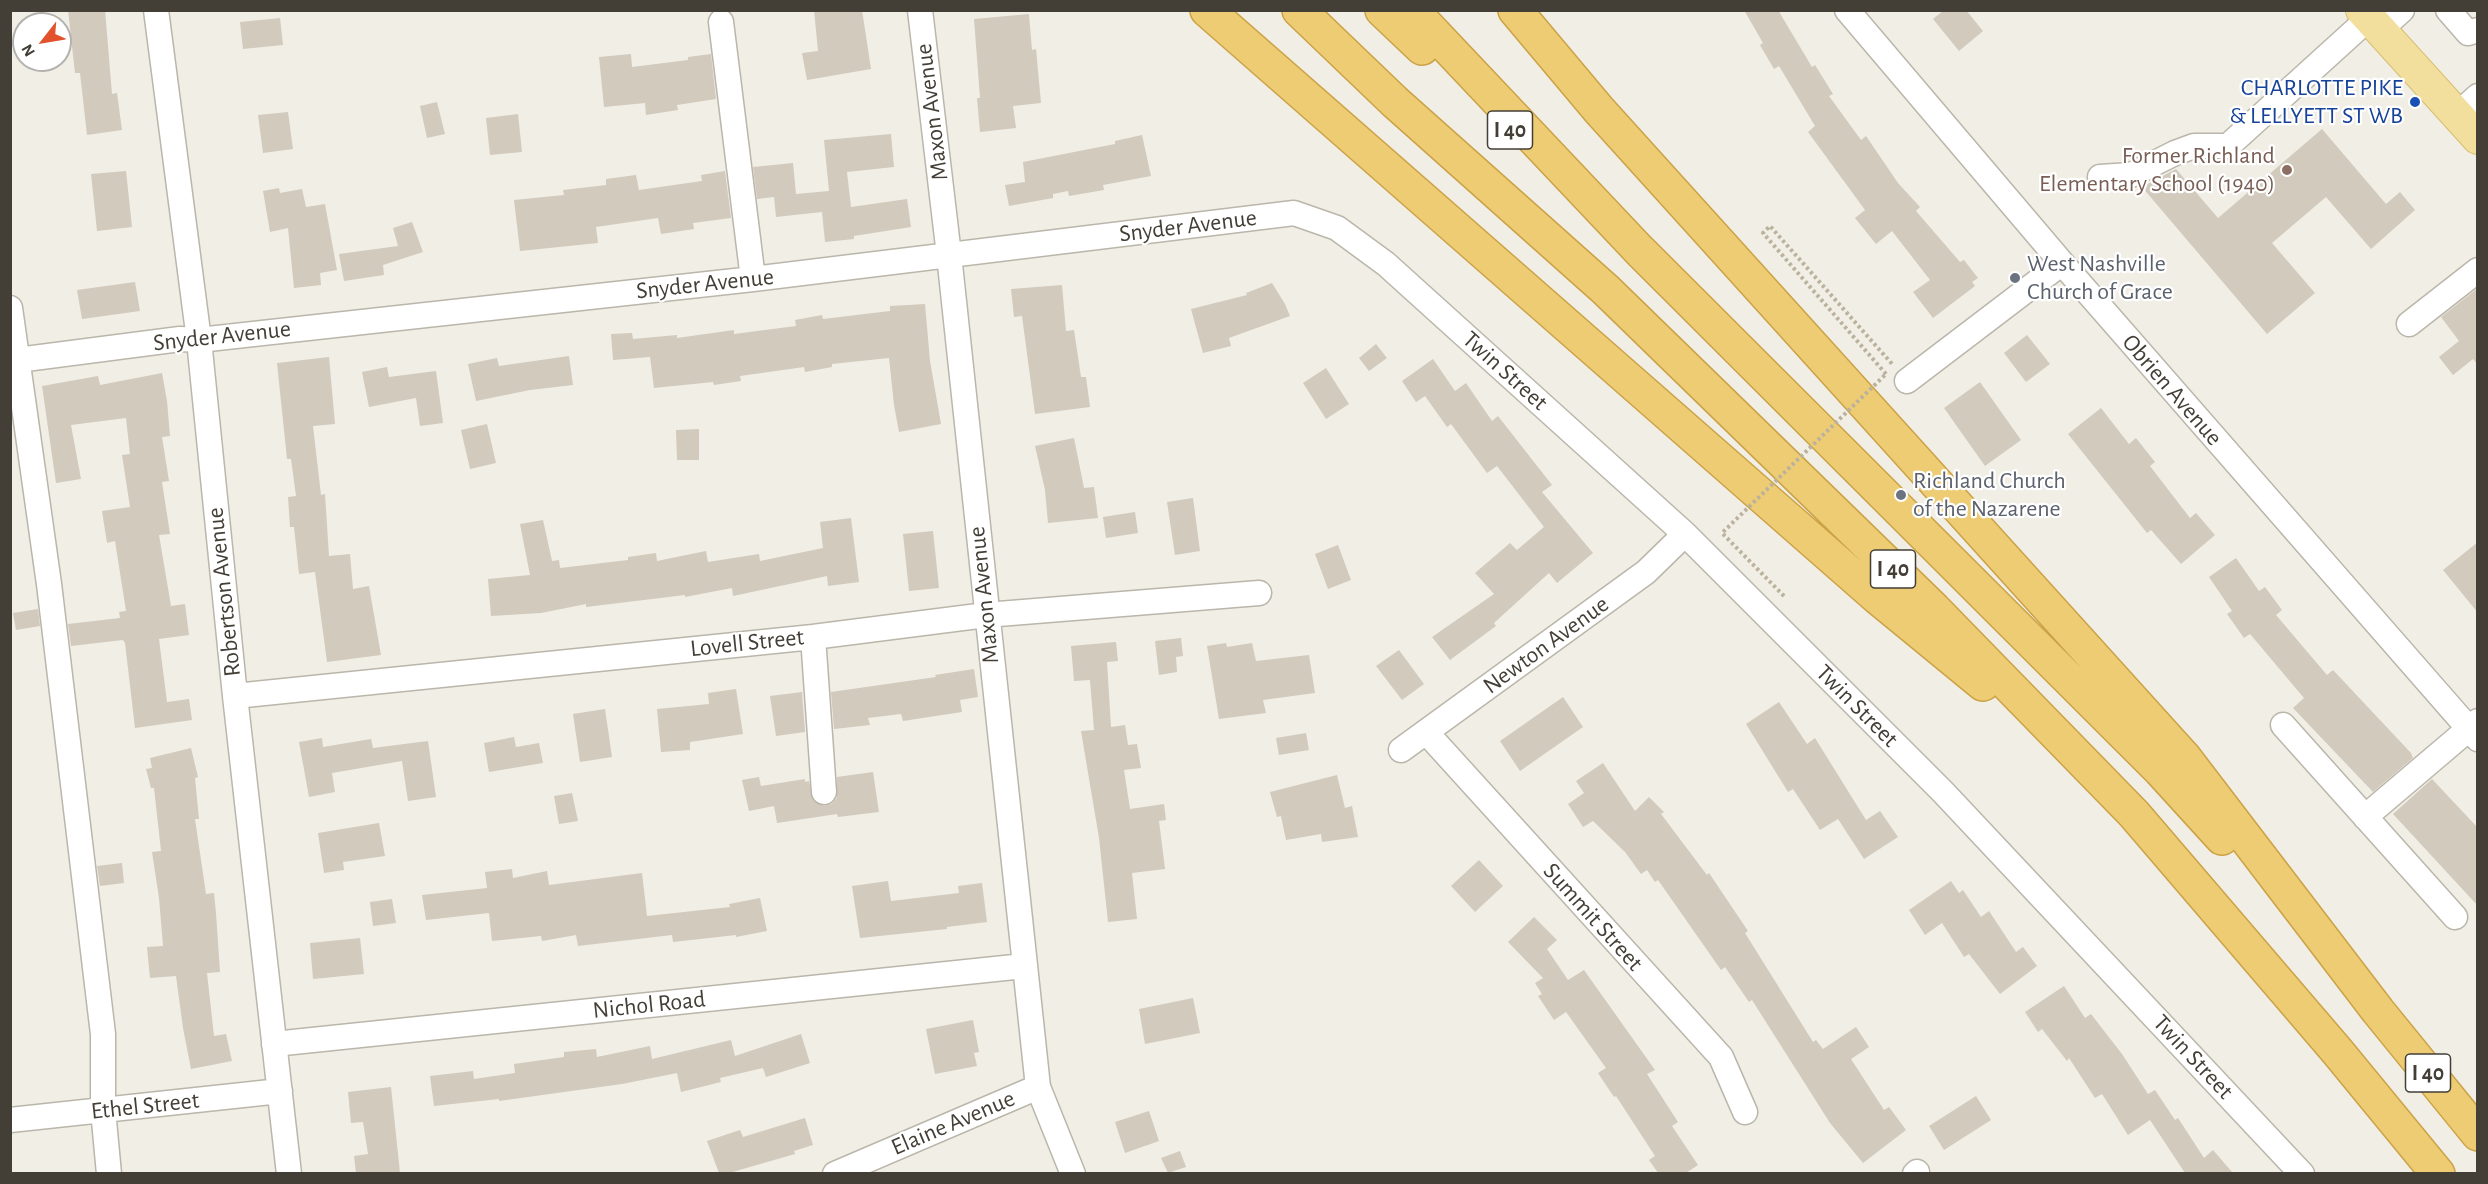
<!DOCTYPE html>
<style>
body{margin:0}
#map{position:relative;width:2488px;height:1184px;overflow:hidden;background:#f1eee6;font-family:"Alegreya Sans",sans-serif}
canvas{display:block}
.frame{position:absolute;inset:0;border:12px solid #433f36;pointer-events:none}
.north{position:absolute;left:12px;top:12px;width:60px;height:60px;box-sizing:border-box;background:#fff;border:2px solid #b4b2af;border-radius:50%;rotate:239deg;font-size:16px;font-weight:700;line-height:24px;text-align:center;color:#433f36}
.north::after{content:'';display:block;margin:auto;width:21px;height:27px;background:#e2522c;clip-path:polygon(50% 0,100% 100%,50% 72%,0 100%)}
</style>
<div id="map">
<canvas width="2488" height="1184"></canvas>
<div class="frame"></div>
<div class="north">N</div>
</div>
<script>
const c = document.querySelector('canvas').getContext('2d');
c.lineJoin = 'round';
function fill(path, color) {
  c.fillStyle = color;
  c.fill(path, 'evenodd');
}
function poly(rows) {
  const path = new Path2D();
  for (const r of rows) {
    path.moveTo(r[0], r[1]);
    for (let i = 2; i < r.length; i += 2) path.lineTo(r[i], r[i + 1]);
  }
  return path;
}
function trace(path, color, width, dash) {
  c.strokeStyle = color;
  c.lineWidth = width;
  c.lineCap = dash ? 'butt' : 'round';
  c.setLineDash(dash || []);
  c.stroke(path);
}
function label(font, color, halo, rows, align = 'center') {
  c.font = font + ' "Alegreya Sans",sans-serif';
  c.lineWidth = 4.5;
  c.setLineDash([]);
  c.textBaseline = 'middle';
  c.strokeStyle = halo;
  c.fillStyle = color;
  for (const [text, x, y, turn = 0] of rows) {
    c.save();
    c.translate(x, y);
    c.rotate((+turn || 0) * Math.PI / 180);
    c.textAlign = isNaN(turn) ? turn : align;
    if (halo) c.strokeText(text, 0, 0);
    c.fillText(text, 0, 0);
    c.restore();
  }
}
const building = poly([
 [68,10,105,10,112,94,117,93,122,130,87,135,80,73,75,73],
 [814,10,862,10,871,69,807,80,802,53,818,51],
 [1744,10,1778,10,1812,67,1815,65,1833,94,1829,96,1861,140,1866,136,1898,183,1920,207,1916,211,1960,262,1964,260,1978,278,1972,282,1975,286,1933,318,1913,292,1930,280,1892,231,1876,244,1855,218,1865,210,1808,132,1815,126,1779,66,1774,69,1760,45,1763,43],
 [1944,10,1966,10,1983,31,1959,51,1933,19],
 [1029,14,1032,50,1036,49,1041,103,1013,106,1016,128,980,132,977,98,980,98,974,19],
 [280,18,283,45,243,49,240,22],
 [631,54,632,67,688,60,688,57,711,54,716,99,677,105,678,110,646,115,645,103,604,107,599,57],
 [437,102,445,134,427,138,420,106],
 [288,112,293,149,263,153,258,115],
 [518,114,522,152,490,155,486,118],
 [2322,129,2386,204,2400,192,2415,210,2371,249,2326,197,2272,243,2315,293,2267,334,2142,187,2176,169,2218,218],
 [891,134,894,167,847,172,851,207,907,199,911,227,854,236,854,239,825,242,822,212,776,217,774,197,757,199,753,167,793,163,796,194,829,191,824,140],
 [1142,135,1151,176,1103,185,1104,190,1069,196,1068,191,1053,194,1053,198,1009,206,1005,185,1025,182,1023,162,1115,144,1115,141],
 [126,171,132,227,97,231,91,174],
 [725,171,731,218,693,223,694,229,661,234,658,218,596,227,598,243,520,251,514,200,564,195,563,190,606,185,606,179,636,175,639,190,702,181,701,175],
 [279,188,280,193,302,189,306,207,325,204,337,270,320,273,321,285,294,288,288,228,270,232,263,191],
 [412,222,423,252,383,265,384,275,344,281,339,254,398,246,393,228],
 [135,282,140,311,82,319,77,290],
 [1272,283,1285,304,1290,316,1229,338,1231,346,1203,353,1191,309,1247,295,1246,293],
 [1062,285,1066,331,1074,330,1081,377,1086,377,1090,407,1035,414,1022,316,1014,317,1011,289],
 [2478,288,2478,365,2473,359,2453,375,2439,357,2459,341,2441,317],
 [925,304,930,361,941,424,899,432,894,405,889,358,832,364,832,367,805,372,804,367,740,376,741,381,714,385,713,382,654,388,650,357,613,360,611,334,632,333,633,339,677,335,677,338,734,330,734,334,796,326,795,320,822,315,823,319,890,311,890,306],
 [2027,335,2050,364,2026,382,2004,353],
 [1376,344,1387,358,1369,371,1359,358],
 [569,356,573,385,530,390,476,401,468,364,497,358,499,366],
 [329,357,335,424,313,426,321,495,325,494,329,556,350,554,353,589,369,586,381,655,327,662,315,572,299,574,294,527,290,527,288,497,296,496,291,459,287,459,277,363],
 [1433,359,1455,391,1466,383,1492,421,1498,416,1552,485,1542,492,1593,553,1557,583,1549,573,1494,623,1496,626,1450,660,1432,637,1494,594,1475,573,1510,543,1517,550,1544,527,1497,466,1487,473,1451,424,1447,427,1425,396,1416,402,1402,381],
 [387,367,389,377,436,371,443,423,420,426,416,398,369,407,362,372],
 [1326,368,1349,404,1326,419,1303,383],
 [162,373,167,401,170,436,162,437,169,481,162,482,170,534,159,535,171,606,185,604,189,635,159,639,167,702,189,699,192,720,135,728,125,643,123,640,71,646,68,624,120,618,119,612,126,611,115,541,107,543,102,511,130,507,122,455,130,454,126,418,71,425,81,479,56,483,42,386,98,376,100,385],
 [1980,382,2021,440,1985,466,1944,408],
 [2101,408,2129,444,2136,438,2155,462,2150,466,2190,518,2196,513,2215,535,2181,564,2151,530,2147,533,2068,434],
 [487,424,496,463,470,469,461,430],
 [699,429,699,460,677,460,676,430],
 [1074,438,1084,488,1094,487,1098,518,1048,523,1045,490,1035,446],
 [1193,498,1200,551,1175,555,1167,502],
 [1135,512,1138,533,1106,538,1103,517],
 [851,518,859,582,828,586,827,576,733,596,732,588,685,597,685,595,586,607,586,604,541,613,491,616,488,579,530,575,520,524,543,520,552,561,559,560,560,568,628,560,628,557,656,553,657,561,706,551,708,562,759,554,760,561,823,548,820,522],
 [933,531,939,588,909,591,903,534],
 [2478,542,2478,613,2443,570],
 [1338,545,1351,580,1328,589,1315,554],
 [2236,558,2259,591,2265,587,2282,610,2276,615,2327,675,2333,670,2411,753,2413,758,2373,792,2293,708,2304,698,2250,634,2244,638,2227,614,2232,611,2209,577],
 [38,609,40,626,16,630,13,613],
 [1181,638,1183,656,1176,657,1177,672,1159,675,1155,641],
 [1116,642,1118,661,1107,662,1111,727,1125,725,1128,745,1137,744,1141,768,1124,770,1130,809,1164,804,1166,820,1159,821,1165,869,1132,873,1137,919,1108,922,1099,838,1081,731,1094,730,1090,680,1074,681,1071,646],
 [1226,643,1227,647,1252,643,1256,661,1309,655,1315,693,1263,700,1266,713,1219,719,1207,646],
 [1399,650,1424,684,1402,700,1376,666],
 [974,669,978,697,960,700,962,712,903,721,901,714,868,718,870,725,834,729,831,692,936,677,935,675],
 [736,689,743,734,690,742,690,750,661,752,657,709,709,704,708,693],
 [802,692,805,732,776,736,770,696],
 [1563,697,1583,727,1520,771,1500,741],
 [1779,702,1807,744,1815,738,1866,820,1880,811,1898,837,1864,859,1838,819,1820,830,1793,789,1788,792,1746,724],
 [605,709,612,757,580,762,573,714],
 [1306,733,1309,750,1279,755,1276,738],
 [514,737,516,747,539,743,543,763,489,772,484,743],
 [322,738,323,747,371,739,373,748,428,741,436,797,408,801,402,761,332,773,335,792,309,797,299,742],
 [191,748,198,777,195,778,199,819,195,819,206,894,214,893,216,913,220,972,207,973,214,1036,226,1034,232,1061,191,1069,183,1028,176,976,150,978,147,947,163,946,159,898,152,852,161,851,154,788,151,788,146,769,152,768,150,758],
 [1603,763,1635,811,1649,797,1664,812,1661,814,1707,875,1709,873,1748,931,1745,933,1813,1042,1816,1040,1823,1049,1856,1027,1869,1047,1851,1059,1884,1110,1889,1107,1906,1130,1863,1163,1830,1123,1752,1000,1749,1002,1725,967,1721,970,1658,880,1655,882,1647,870,1641,874,1625,852,1593,821,1583,827,1568,804,1584,793,1576,781],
 [873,772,879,812,838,817,837,814,777,823,774,806,749,811,742,780,759,777,761,786,805,779,805,782,809,781,813,800,824,806,831,804,837,798,837,777],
 [1337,775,1345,808,1352,806,1358,837,1322,842,1321,834,1286,840,1281,816,1277,817,1270,792],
 [2432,779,2478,828,2478,906,2393,814],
 [572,793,578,821,559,824,554,796],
 [379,823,385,856,343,862,344,870,324,873,318,833],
 [1479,860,1503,886,1475,912,1451,886],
 [122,863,124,883,100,886,97,866],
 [512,869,513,878,547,871,549,885,642,873,647,916,730,907,729,904,760,898,767,931,736,937,736,935,673,942,672,935,578,946,576,935,542,941,541,936,492,941,489,913,426,920,422,895,487,888,485,872],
 [888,881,891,901,959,893,958,886,982,883,987,922,947,927,947,929,860,938,852,886],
 [1951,881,1959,893,1963,890,1981,917,1989,911,2016,952,2023,947,2037,966,2000,994,1969,954,1964,957,1942,923,1925,935,1909,910],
 [392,899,396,923,373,926,370,902],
 [1534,917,1557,940,1547,949,1568,980,1584,970,1655,1070,1647,1074,1678,1122,1672,1126,1698,1165,1686,1173,1658,1173,1649,1160,1655,1156,1616,1096,1614,1097,1598,1073,1606,1068,1566,1012,1554,1020,1538,996,1542,994,1535,983,1543,978,1508,942],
 [360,938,364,974,313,979,310,943],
 [2064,986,2085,1018,2091,1014,2122,1054,2148,1094,2155,1090,2175,1120,2178,1118,2204,1158,2213,1150,2233,1173,2185,1173,2150,1120,2128,1135,2102,1094,2095,1098,2069,1058,2067,1061,2042,1029,2038,1032,2025,1012],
 [1193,998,1200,1033,1145,1044,1139,1009],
 [973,1020,979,1052,974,1053,977,1066,935,1074,926,1029],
 [801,1034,810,1063,766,1077,763,1068,720,1078,721,1082,681,1092,677,1073,622,1084,499,1101,499,1099,434,1106,430,1076,473,1071,474,1079,515,1073,514,1064,564,1057,564,1052,596,1049,597,1057,650,1046,652,1059,731,1040,735,1056],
 [391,1087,400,1173,356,1173,354,1156,368,1154,363,1122,351,1123,348,1092],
 [1976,1096,1991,1120,1944,1150,1929,1126],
 [1149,1111,1159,1141,1125,1153,1115,1122],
 [805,1118,813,1145,794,1151,795,1154,729,1173,719,1173,707,1141,740,1130,743,1137],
 [1180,1151,1186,1167,1168,1173,1161,1158]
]);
const path = poly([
 [1886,374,1763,233,1770,226,1893,365]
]);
const minor = poly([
 [156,10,199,340,235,696,289,1174],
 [920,10,949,255,1038,1087,1073,1174],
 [1847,10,2062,263,2478,739],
 [2448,10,2468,33,2478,30],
 [721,22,753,279],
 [2380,30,2402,10],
 [2458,114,2478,96],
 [2100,177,2131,175,2175,153,2194,146,2228,146,2369,18],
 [10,308,49,584,103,1034,103,1110,109,1174],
 [2409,324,2478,270],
 [10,361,180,339,199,340,753,279,1294,213,1337,228,1386,264,1685,534,1943,792,2302,1174],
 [1907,381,2062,263],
 [813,637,824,792],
 [235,696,813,637,986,615,1259,593],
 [2283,725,2455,917],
 [1426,732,1721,1057,1745,1112],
 [1401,750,1646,572,1685,534],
 [2365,817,2478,721],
 [274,1044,1024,966],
 [10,1120,280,1091],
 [835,1174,1038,1087],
 [1915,1174,1917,1172]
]);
const major = poly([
 [2362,10,2478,138]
]);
const highway = poly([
 [1207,10,1877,597,1983,684],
 [1299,10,1395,102,1606,290,1934,609,2134,814,2337,1051,2438,1174],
 [1382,10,1422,48],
 [1412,10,1639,250,2160,770,2222,838],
 [1515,10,1599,110,2184,757,2378,1011,2478,1134]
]);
const pathBridge = poly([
 [1784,596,1722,533,1886,374]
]);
const markers = [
 [2415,102,6,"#1a4fb4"],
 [2287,170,6,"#8d6e63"],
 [2015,278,6,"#6b7280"],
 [1901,495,6,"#6b7280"]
];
const shields = [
 [1510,130,45],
 [1893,569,45],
 [2428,1073,45]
];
const shieldNames = [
 ["I 40",1510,130],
 ["I 40",1893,569],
 ["I 40",2428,1073]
];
const transitNames = [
 ["CHARLOTTE PIKE",2403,88],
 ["& LELLYETT ST WB",2403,116]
];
const streetNames = [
 ["Maxon Avenue",932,112,-97],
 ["Snyder Avenue",1188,226,-7],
 ["Snyder Avenue",705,284,-6],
 ["Snyder Avenue",222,336,-6],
 ["Twin Street",1505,371,42],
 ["Obrien Avenue",2172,390,49],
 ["Robertson Avenue",224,592,-96],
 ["Maxon Avenue",984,595,-96],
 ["Lovell Street",747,643,-6],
 ["Newton Avenue",1546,645,-36],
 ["Twin Street",1857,706,45],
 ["Summit Street",1593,917,48],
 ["Nichol Road",649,1005,-6],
 ["Twin Street",2193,1057,47],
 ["Ethel Street",145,1106,-6],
 ["Elaine Avenue",953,1123,-23]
];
const educationNames = [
 ["Former Richland",2275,156],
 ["Elementary School (1940)",2275,184]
];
const worshipNames = [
 ["West Nashville",2027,264],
 ["Church of Grace",2027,292],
 ["Richland Church",1913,481],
 ["of the Nazarene",1913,509]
];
fill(building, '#d1cabd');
trace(minor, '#bbb6aa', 27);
trace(major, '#d6bd6f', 34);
trace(highway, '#cba246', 36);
trace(path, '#bbb29d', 4, [3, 3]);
trace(minor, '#fff', 24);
trace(major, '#f3df9d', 32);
trace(highway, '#eecc74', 33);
trace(pathBridge, '#bbb29d', 4, [3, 3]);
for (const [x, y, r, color] of markers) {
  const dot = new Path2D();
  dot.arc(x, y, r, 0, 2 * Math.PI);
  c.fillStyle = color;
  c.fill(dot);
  trace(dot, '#fff', 2);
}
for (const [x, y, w] of shields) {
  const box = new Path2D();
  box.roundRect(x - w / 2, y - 19, w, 38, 4.5);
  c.fillStyle = '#fff';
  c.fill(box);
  trace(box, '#433f36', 1.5);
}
label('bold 22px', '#433f36', null, shieldNames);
label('24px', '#164399', '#fff', transitNames, 'right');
label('24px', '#433f36', '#fff', streetNames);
label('24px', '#785e54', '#fff', educationNames, 'right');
label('24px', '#5b616d', '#fff', worshipNames, 'left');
</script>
